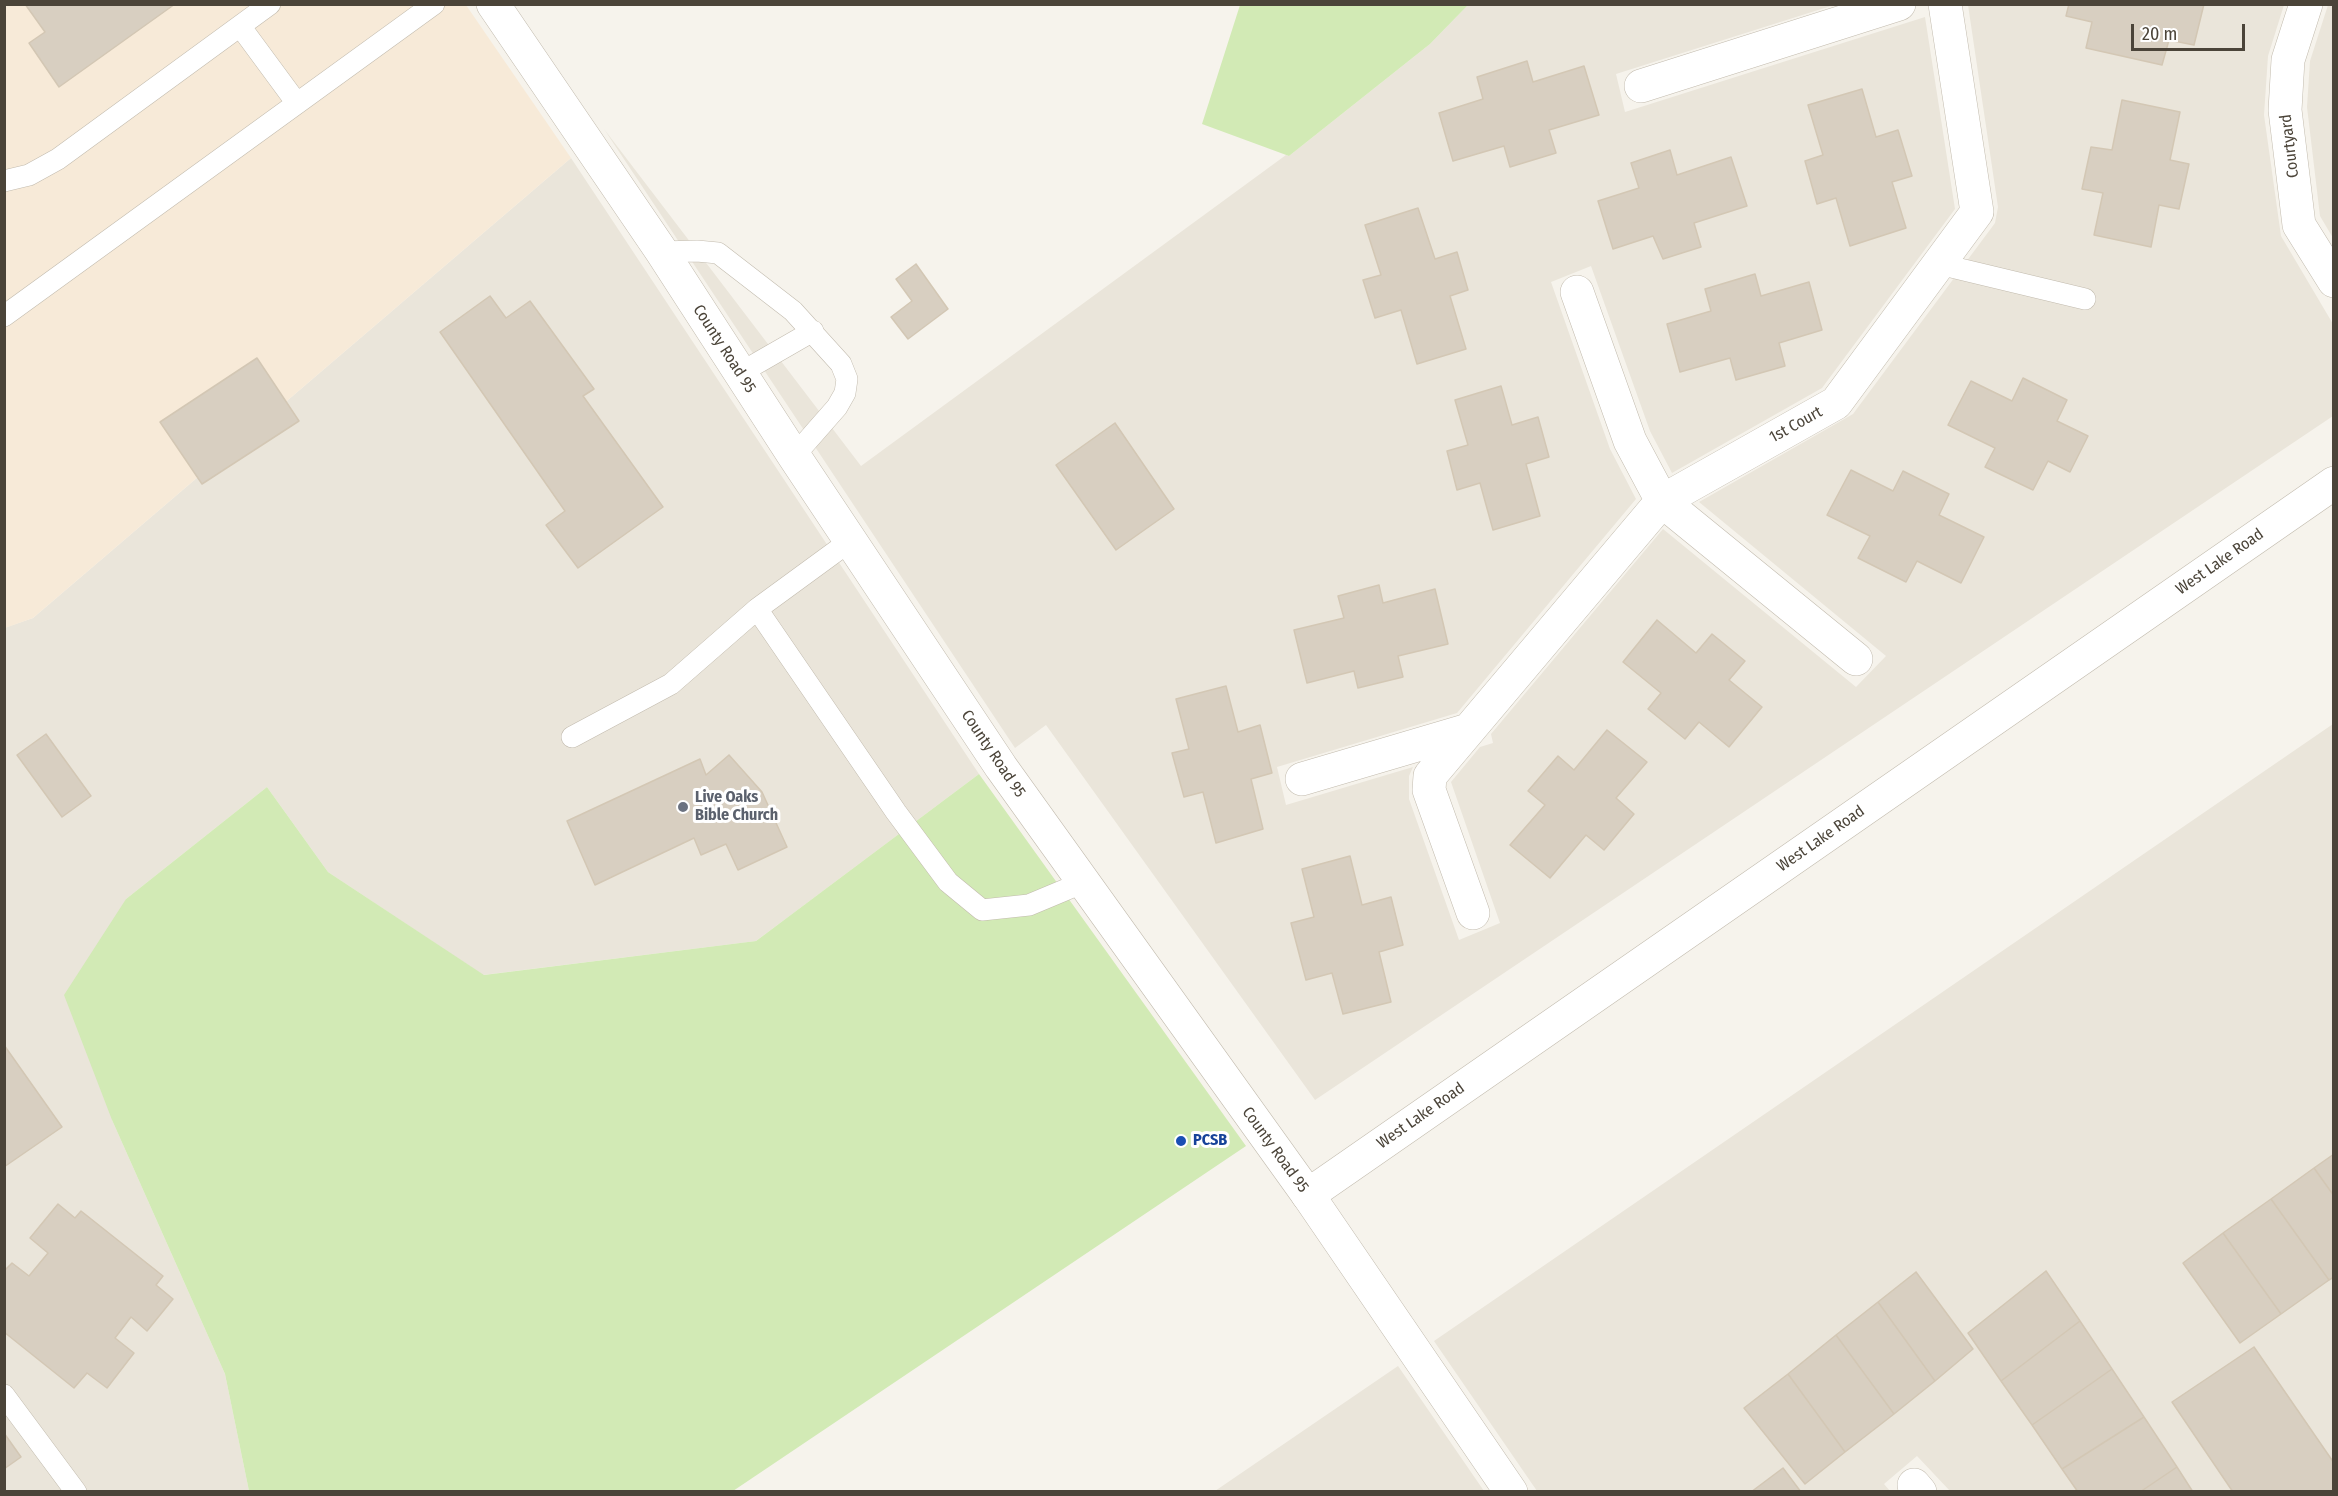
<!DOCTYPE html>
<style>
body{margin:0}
#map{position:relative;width:2338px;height:1496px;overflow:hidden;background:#f6f3ec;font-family:"Fira Sans Condensed",sans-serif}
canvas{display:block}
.frame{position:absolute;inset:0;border:6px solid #4b4439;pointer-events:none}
.scale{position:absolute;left:2131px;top:24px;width:114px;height:27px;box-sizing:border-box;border:3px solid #4b4439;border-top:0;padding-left:8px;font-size:18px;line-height:21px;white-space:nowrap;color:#4b4439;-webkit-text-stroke:4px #fff;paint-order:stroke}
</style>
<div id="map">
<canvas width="2338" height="1496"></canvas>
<div class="frame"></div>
<div class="scale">20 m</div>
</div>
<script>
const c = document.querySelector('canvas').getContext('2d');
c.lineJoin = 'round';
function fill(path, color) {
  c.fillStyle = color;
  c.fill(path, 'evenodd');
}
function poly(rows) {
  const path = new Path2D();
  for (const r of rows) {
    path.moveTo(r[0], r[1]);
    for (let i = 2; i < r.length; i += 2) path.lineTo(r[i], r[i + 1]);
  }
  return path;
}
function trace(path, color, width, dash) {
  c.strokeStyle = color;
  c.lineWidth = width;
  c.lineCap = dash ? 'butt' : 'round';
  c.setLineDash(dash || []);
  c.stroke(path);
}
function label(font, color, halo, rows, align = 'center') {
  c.font = font + ' "Fira Sans Condensed",sans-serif';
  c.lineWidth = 6;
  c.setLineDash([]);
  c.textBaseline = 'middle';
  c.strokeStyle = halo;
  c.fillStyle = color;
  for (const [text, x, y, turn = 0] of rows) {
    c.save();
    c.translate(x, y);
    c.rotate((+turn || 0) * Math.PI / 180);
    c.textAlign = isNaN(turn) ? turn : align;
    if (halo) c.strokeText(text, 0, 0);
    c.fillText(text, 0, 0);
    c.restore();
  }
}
const residential = poly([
 [1468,5,1834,5,1616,74,1625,112,1925,17,1955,209,1822,388,1672,473,1650,431,1591,266,1551,282,1610,449,1636,499,1457,713,1277,767,1286,805,1413,767,1409,776,1409,799,1459,940,1500,923,1451,782,1480,747,1493,743,1491,734,1663,529,1856,687,1886,656,1699,502,1853,414,1995,223,1998,207,1968,5,2284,5,2268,56,2264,115,2281,236,2333,324,2333,416,1315,1100,1046,725,1015,748,604,129,861,466,1286,155,1289,156,1430,44],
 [2328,5,2334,5,2333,238,2320,216,2307,107,2310,61],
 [571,158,979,774,756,941,483,975,328,872,267,787,126,899,112,1120,225,1374,249,1491,5,1491,4,628,33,618],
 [2333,724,2333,1491,1950,1491,1917,1456,1884,1484,1890,1491,1537,1491,1434,1341],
 [1398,1366,1484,1491,1215,1491]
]);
const commercial = poly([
 [4,5,466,5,571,158,33,618,5,628]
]);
const green = poly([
 [1240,5,1240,4,1468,5,1430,44,1289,156,1202,124],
 [979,774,1246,1146,733,1491,249,1491,225,1374,112,1120,64,995,126,899,267,787,328,872,484,975,756,941]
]);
const building = poly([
 [25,4,175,4,59,87,29,43,45,32,25,4],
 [2069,4,2204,4,2194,45,2169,40,2162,65,2086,48,2092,22,2066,16,2069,4],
 [1527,61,1533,82,1584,66,1599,115,1549,130,1556,153,1510,167,1504,146,1453,161,1439,113,1483,99,1477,77,1527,61],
 [1862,89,1876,137,1898,130,1912,176,1892,182,1906,228,1850,246,1836,198,1817,204,1805,161,1823,155,1808,105,1862,89],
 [2122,100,2180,112,2170,160,2189,164,2179,209,2159,205,2151,247,2094,235,2103,193,2082,189,2091,147,2112,150,2122,100],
 [1670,150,1677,175,1731,157,1747,206,1694,223,1701,247,1663,259,1653,236,1613,249,1598,201,1639,188,1631,163,1670,150],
 [1418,208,1435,259,1457,252,1468,290,1450,296,1466,349,1417,364,1401,310,1375,318,1363,280,1381,275,1365,225,1418,208],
 [916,264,948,309,908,339,891,317,912,301,896,279,916,264],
 [1755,274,1761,296,1809,282,1822,330,1779,343,1785,366,1736,380,1730,358,1680,372,1667,324,1711,311,1705,289,1755,274],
 [490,296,506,318,530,301,594,389,583,396,663,507,578,568,546,525,565,511,440,332,490,296],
 [257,358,299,421,202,484,160,422,257,358],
 [2023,378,2067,400,2057,421,2088,436,2070,472,2048,461,2033,490,1985,467,1995,448,1948,425,1971,381,2012,401,2023,378],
 [1501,386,1512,425,1538,417,1549,457,1526,464,1540,516,1493,530,1480,483,1457,490,1447,451,1468,445,1455,400,1501,386],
 [1115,423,1174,509,1116,550,1056,465,1115,423],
 [1851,470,1893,491,1903,471,1949,494,1939,515,1984,537,1961,583,1917,561,1906,582,1858,558,1870,536,1827,515,1851,470],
 [1379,585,1383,603,1435,589,1448,644,1398,656,1403,677,1358,688,1354,671,1307,683,1294,630,1344,618,1338,596,1379,585],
 [1657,620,1696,653,1712,634,1745,661,1729,680,1762,707,1729,747,1699,722,1685,739,1648,709,1661,693,1623,662,1657,620],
 [1226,686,1238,732,1260,725,1272,773,1251,779,1263,829,1216,843,1203,792,1184,797,1172,753,1189,749,1176,699,1226,686],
 [1607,730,1647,762,1616,798,1634,814,1604,850,1586,835,1550,878,1510,845,1545,805,1528,791,1558,756,1574,770,1607,730],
 [46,734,91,796,62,817,17,755,46,734],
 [729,755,762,792,787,847,738,870,726,844,701,855,694,838,595,885,567,821,700,759,706,775,729,755],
 [1350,856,1362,905,1391,897,1403,945,1379,952,1391,1002,1343,1014,1332,973,1306,980,1291,923,1314,917,1302,869,1350,856],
 [4,1045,62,1127,4,1167,4,1045],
 [2334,1154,2334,1196,2314,1168,2334,1154],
 [2314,1168,2334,1196,2334,1277,2329,1280,2271,1199,2314,1168],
 [2271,1199,2329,1280,2281,1314,2223,1233,2271,1199],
 [58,1204,75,1218,81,1211,163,1276,156,1285,173,1299,147,1331,131,1317,115,1338,134,1353,107,1388,87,1373,74,1388,4,1332,4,1271,12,1263,29,1276,48,1253,30,1238,58,1204],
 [2223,1233,2281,1314,2240,1343,2183,1263,2223,1233],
 [2046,1271,2080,1321,2001,1381,1968,1333,2046,1271],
 [1916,1272,1973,1349,1935,1381,1878,1302,1916,1272],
 [1878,1302,1935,1381,1894,1414,1836,1335,1878,1302],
 [2080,1321,2112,1369,2032,1425,2001,1381,2080,1321],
 [1836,1335,1894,1414,1845,1452,1788,1374,1836,1335],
 [2254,1347,2334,1463,2334,1492,2233,1492,2172,1402,2254,1347],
 [2112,1369,2144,1417,2062,1469,2032,1425,2112,1369],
 [1788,1374,1845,1452,1805,1484,1744,1408,1788,1374],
 [2144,1417,2177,1467,2140,1492,2078,1492,2062,1469,2144,1417],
 [4,1433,21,1457,4,1469,4,1433],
 [2177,1467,2193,1492,2140,1492,2177,1467],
 [1783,1468,1801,1492,1751,1492,1783,1468]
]);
const service = poly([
 [240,26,296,102],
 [4,181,29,175,58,159,270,4],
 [662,252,697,251,718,253,793,311,841,364,847,379,845,393,837,407,794,456],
 [1939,264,2085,299],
 [4,316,434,4],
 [740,373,813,331],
 [757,609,896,812,948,882,982,910,1029,905,1084,882],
 [572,737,671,684,757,609,850,541],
 [4,1395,76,1492]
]);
const minor = poly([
 [2306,4,2288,60,2285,110,2299,225,2334,281],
 [1641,86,1899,4],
 [1577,292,1630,441,1662,501,1856,659],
 [1302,779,1468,730],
 [1473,913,1429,790,1430,776,1662,501,1836,403,1977,212,1945,4],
 [1308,1195,1511,1492],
 [1914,1485,1920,1492]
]);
const tertiary = poly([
 [493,4,662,252,794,456,1001,767,1308,1195,2334,483]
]);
const markers = [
 [683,807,6,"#6b7280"],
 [1181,1141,6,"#1a4fb4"]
];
const streetNames = [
 ["Courtyard",2290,146,-97],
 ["County Road 95",724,349,57],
 ["1st Court",1796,425,-29],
 ["West Lake Road",2220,562,-35],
 ["County Road 95",993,754,56],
 ["West Lake Road",1821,839,-35],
 ["West Lake Road",1421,1116,-35],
 ["County Road 95",1275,1150,54]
];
const worshipNames = [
 ["Live Oaks",695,798],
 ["Bible Church",695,816]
];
const transitNames = [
 ["PCSB",1193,1141]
];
fill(residential, '#eae5da');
fill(commercial, '#f7ead8');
fill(green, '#d2eab5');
fill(building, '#d8cfc1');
trace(building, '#d3c7b4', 1.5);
trace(service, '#c2bbae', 22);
trace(minor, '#c2bbae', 34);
trace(tertiary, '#c2bbae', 34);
trace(service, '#fff', 21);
trace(minor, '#fff', 33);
trace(tertiary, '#fff', 33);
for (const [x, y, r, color] of markers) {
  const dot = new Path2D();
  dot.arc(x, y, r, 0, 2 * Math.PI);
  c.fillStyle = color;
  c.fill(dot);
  trace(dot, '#fff', 2);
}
label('16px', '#4b4439', '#fff', streetNames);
label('bold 16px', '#5b616d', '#fff', worshipNames, 'left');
label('bold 16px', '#164399', '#fff', transitNames, 'left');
</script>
